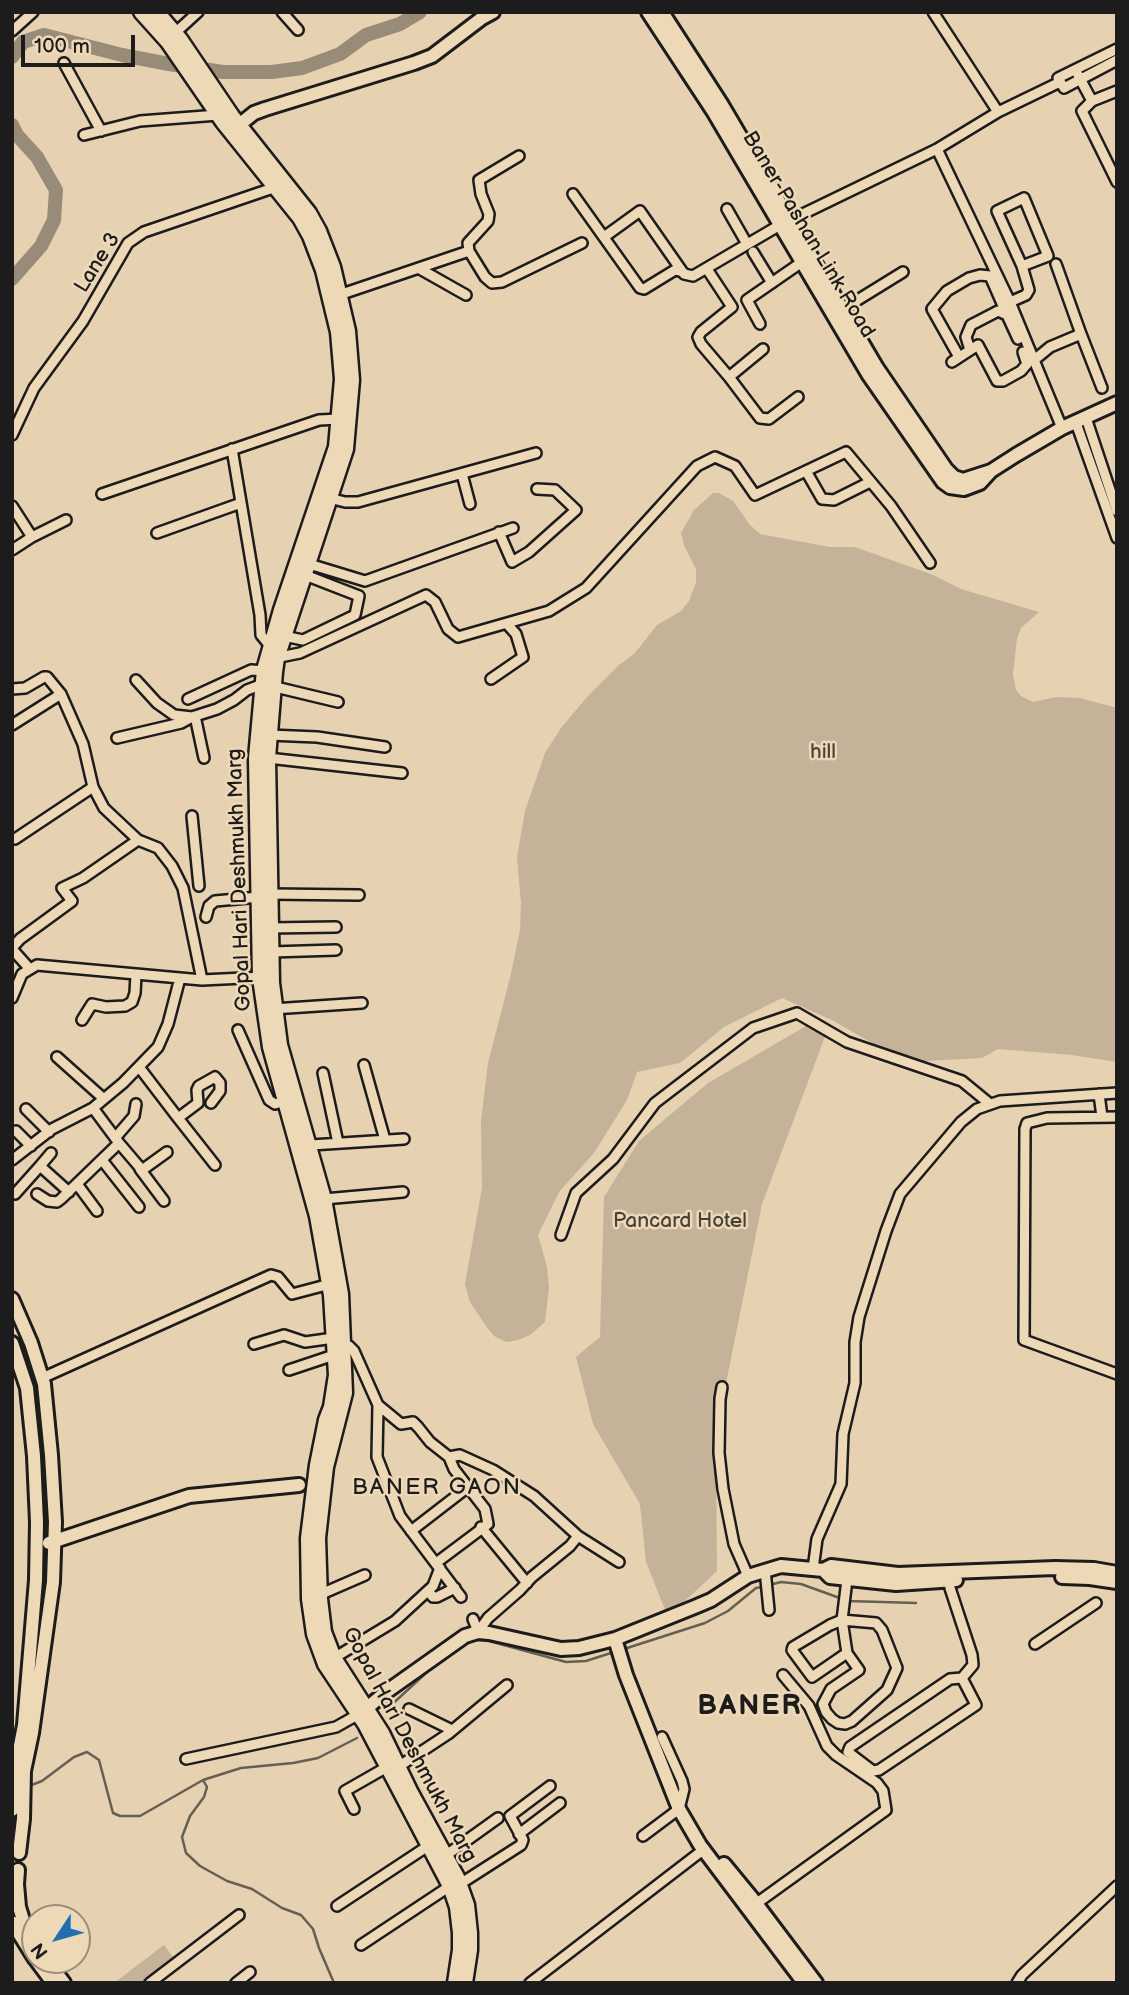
<!DOCTYPE html>
<style>
body{margin:0}
#map{position:relative;width:1129px;height:1995px;overflow:hidden;background:#e6d1b1;font-family:"Balsamiq Sans",sans-serif}
canvas{display:block}
.frame{position:absolute;inset:0;border:14px solid #1c1c1c;pointer-events:none}
.north{position:absolute;left:21px;top:1904px;width:70px;height:70px;box-sizing:border-box;background:#eed9b7;border:2px solid #9a8d79;border-radius:50%;rotate:234deg;font-size:19px;font-weight:700;line-height:28px;text-align:center;color:#1c1c1c}
.north::after{content:'';display:block;margin:auto;width:24px;height:32px;background:#1f6fb2;clip-path:polygon(50% 0,100% 100%,50% 72%,0 100%)}
.scale{position:absolute;left:21px;top:35px;width:114px;height:32px;box-sizing:border-box;border:4px solid #1c1c1c;border-top:0;padding-left:9px;font-size:21px;line-height:24px;white-space:nowrap;color:#1c1c1c;-webkit-text-stroke:5px #eed9b7;paint-order:stroke}
</style>
<div id="map">
<canvas width="1129" height="1995"></canvas>
<div class="frame"></div>
<div class="north">N</div>
<div class="scale">100 m</div>
</div>
<script>
const c = document.querySelector('canvas').getContext('2d');
c.lineJoin = 'round';
function fill(path, color) {
  c.fillStyle = color;
  c.fill(path, 'evenodd');
}
function poly(rows) {
  const path = new Path2D();
  for (const r of rows) {
    path.moveTo(r[0], r[1]);
    for (let i = 2; i < r.length; i += 2) path.lineTo(r[i], r[i + 1]);
  }
  return path;
}
function trace(path, color, width, dash) {
  c.strokeStyle = color;
  c.lineWidth = width;
  c.lineCap = dash ? 'butt' : 'round';
  c.setLineDash(dash || []);
  c.stroke(path);
}
function label(font, color, halo, rows, align = 'center') {
  c.font = font + ' "Balsamiq Sans",sans-serif';
  c.lineWidth = 5;
  c.setLineDash([]);
  c.textBaseline = 'middle';
  c.strokeStyle = halo;
  c.fillStyle = color;
  for (const [text, x, y, turn = 0] of rows) {
    c.save();
    c.translate(x, y);
    c.rotate((+turn || 0) * Math.PI / 180);
    c.textAlign = isNaN(turn) ? turn : align;
    if (halo) c.strokeText(text, 0, 0);
    c.fillText(text, 0, 0);
    c.restore();
  }
}
const green = poly([
 [713,493,719,493,733,501,750,525,760,534,830,547,855,547,933,575,961,589,1039,612,1021,628,1017,638,1013,675,1016,690,1021,696,1033,702,1056,697,1080,698,1117,708,1117,1062,1072,1055,998,1049,982,1058,905,1062,832,1020,782,998,724,1027,680,1063,637,1072,627,1100,594,1153,559,1192,538,1235,547,1267,549,1288,545,1322,530,1335,518,1340,506,1342,494,1336,486,1326,470,1302,465,1284,482,1188,481,1121,488,1063,510,978,520,930,521,904,517,857,525,811,545,753,561,728,587,697,619,665,635,653,657,625,681,611,689,601,696,582,696,569,684,545,681,533,694,510],
 [806,1026,826,1034,762,1204,719,1418,716,1459,717,1571,668,1617,646,1562,640,1504,593,1424,576,1357,600,1337,604,1197,639,1141,708,1083],
 [164,1945,176,1961,148,1983,114,1983]
]);
const stream = poly([
 [769,1585,781,1582,801,1584,848,1601,916,1603],
 [624,1649,705,1623,728,1611,756,1588,763,1587],
 [387,1709,426,1673,465,1644,476,1640,489,1641,566,1662,586,1661,614,1652],
 [203,1780,207,1787,204,1797,190,1816,182,1837,186,1853,200,1866,227,1881,252,1889,282,1908,301,1915,313,1929,319,1948,334,1983],
 [29,1786,42,1781,74,1757,87,1752,99,1760,113,1813,120,1816,140,1816,203,1780,241,1768,293,1763,318,1758,357,1738]
]);
const river = poly([
 [12,57,23,42,44,35,122,55,169,64,223,72,272,72,302,68,340,54,366,35,400,24,420,12],
 [12,125,17,135,37,157,56,190,54,220,41,246,12,279]
]);
const street = poly([
 [282,12,298,30],
 [933,12,998,112],
 [12,31,33,12],
 [175,33,198,12],
 [1117,49,1058,78,1064,88,1117,60],
 [64,63,101,131],
 [1078,75,1092,101],
 [1117,91,1092,101,1082,111,1117,182],
 [84,135,140,121,218,115],
 [937,149,1010,302,1062,428],
 [573,194,640,288,644,289,675,270,683,272],
 [1024,198,1048,256,1022,266,997,211,1024,198],
 [727,209,747,244],
 [604,237,640,211,684,274,693,276,780,225,937,149,998,112,1060,82],
 [469,251,468,243,488,221,489,214,481,194,479,180,519,156],
 [753,252,772,283],
 [420,269,466,295],
 [707,269,732,307,701,332,698,337,701,344,729,377],
 [336,296,469,251,485,277,492,283,502,282,582,243],
 [1010,302,1026,295,1029,290,1022,266],
 [843,309,903,272],
 [760,324,747,300,802,262],
 [1081,334,1102,388],
 [763,349,729,377,760,418,769,419,798,397],
 [970,350,966,337,971,325,998,311,1007,315,1018,339],
 [959,357,932,309,947,291,969,278,980,275,990,276,1007,315],
 [1033,361,1050,347,1081,334,1056,264],
 [952,362,978,345,997,381,1003,381,1021,371,1027,364,1023,352],
 [1086,418,1117,511],
 [1076,423,1117,538],
 [12,435,34,388,83,321,128,243,144,232,276,187],
 [232,449,260,615,261,635,270,646],
 [806,471,822,499,834,500,870,482],
 [462,474,470,504],
 [102,494,319,420,339,419],
 [329,498,345,502,358,502,536,453],
 [12,506,32,537],
 [499,532,512,562,529,552,576,510,555,490,537,489],
 [157,533,241,503],
 [12,550,32,537,66,520],
 [309,564,365,581,513,528],
 [284,636,303,640,355,615,359,596,305,575],
 [275,658,300,653,426,595,435,602,448,629,458,637,549,611,586,588,697,466,715,457,735,466,755,495,846,452,891,506,930,563],
 [491,679,523,657,516,634,507,624],
 [136,680,157,703,174,715,192,717,217,709,234,700,247,690,263,684,338,702],
 [12,689,25,688,44,677,47,677,61,694,83,744,93,787,104,808,138,840,158,848,172,866,183,888,202,980],
 [188,699,251,670,266,671],
 [195,716,204,758],
 [12,725,61,694],
 [269,735,317,737,385,747],
 [117,738,181,723,192,717],
 [268,758,402,773],
 [192,816,199,886],
 [15,839,93,787],
 [269,894,359,895],
 [206,917,209,906,215,901,259,897],
 [269,928,336,927],
 [12,948,20,939,72,901,62,888,83,878,138,840],
 [12,949,29,968],
 [271,952,336,950],
 [12,998,22,974,37,965,202,980,264,977],
 [273,1009,362,1003],
 [82,1020,92,1004,106,1007,125,1006,132,1002,135,993,136,975],
 [238,1030,269,1100,275,1104,285,1101],
 [57,1057,104,1099],
 [364,1065,385,1140],
 [139,1067,178,1118,198,1103,197,1090,199,1086,215,1077,220,1083,220,1091,211,1103],
 [323,1073,338,1143],
 [1099,1094,1102,1117],
 [26,1109,49,1132],
 [1117,1117,1047,1118,1027,1123,1025,1129,1024,1340,1117,1374],
 [178,1118,215,1165],
 [16,1131,31,1146],
 [115,1138,134,1116,136,1104],
 [119,1143,142,1170,167,1152],
 [311,1145,404,1139],
 [12,1160,52,1129,93,1108,123,1083,158,1047,168,1024,180,978],
 [102,1160,139,1207],
 [40,1166,51,1153],
 [140,1169,164,1201],
 [77,1184,97,1211],
 [15,1194,40,1166,69,1192],
 [37,1194,48,1201,57,1202,61,1199,119,1143,93,1108],
 [324,1199,403,1192],
 [561,1235,576,1193,613,1159,655,1103,753,1028,797,1013,847,1042,962,1081,990,1104],
 [254,1344,284,1335,305,1342,334,1338],
 [339,1346,349,1346,354,1351,378,1405,401,1424,413,1422,418,1427,430,1442,449,1457,454,1469,485,1509,488,1524,436,1563],
 [289,1370,334,1355],
 [42,1378,271,1275,278,1277,292,1294,330,1284],
 [722,1387,720,1399,719,1453,723,1489,734,1544,748,1576],
 [378,1405,377,1457,400,1516,461,1597],
 [449,1457,460,1455,493,1470,534,1496,578,1536,619,1562],
 [481,1527,527,1583],
 [411,1531,468,1487],
 [813,1569,817,1539,841,1484,843,1434,855,1383,855,1342,859,1317,886,1231,900,1194,961,1122,977,1109,1000,1101,1117,1093],
 [765,1570,769,1610],
 [949,1577,950,1588,972,1655,973,1665,962,1678,950,1679,850,1747,848,1752,873,1771,879,1770,976,1705,962,1678],
 [428,1591,433,1597,437,1597,455,1588],
 [319,1595,365,1575],
 [473,1619,478,1632],
 [842,1620,876,1623,882,1630,897,1668,887,1690,852,1721,845,1724,838,1723,832,1719,826,1712,823,1704,831,1689,859,1670,847,1653,812,1677,792,1650,793,1647,830,1625,842,1620],
 [478,1632,488,1618,520,1590,532,1577,570,1546,578,1536],
 [1035,1644,1096,1603],
 [847,1653,842,1620,847,1580],
 [334,1658,395,1621,433,1586,440,1568],
 [409,1709,452,1730],
 [186,1759,336,1727,359,1714],
 [398,1767,448,1734,507,1685],
 [354,1809,345,1791,387,1767],
 [519,1834,560,1803],
 [643,1836,679,1809,684,1789,682,1781,662,1737],
 [445,1856,498,1818],
 [460,1884,521,1845,523,1840,510,1816,550,1786],
 [757,1903,886,1810,883,1791,877,1783,836,1755,827,1746,809,1706,783,1675],
 [337,1906,428,1846],
 [361,1945,450,1886],
 [150,1983,239,1915],
 [236,1983,250,1972],
 [530,1983,703,1850],
 [1017,1983,1022,1975,1117,1886]
]);
const secondary = poly([
 [648,12,713,111,868,374,943,482,950,487,964,489,980,483,991,471,1016,455,1062,428,1117,403],
 [662,12,722,105,877,368,946,469,954,477,963,480,991,471],
 [239,125,254,113,265,109,414,63,432,56,482,18,493,12],
 [12,1299,31,1343,44,1384,51,1455,55,1522,53,1582,32,1733,24,1771,23,1819,19,1853],
 [12,1343,27,1388,34,1456,37,1522,36,1580,24,1725,15,1772,12,1810],
 [49,1543,189,1496,299,1485],
 [823,1570,830,1577,896,1584,956,1580],
 [1062,1577,1090,1578,1117,1582],
 [615,1639,626,1675,679,1809,700,1845,804,1983],
 [367,1708,386,1692,465,1636,478,1632,489,1633,561,1649,579,1648,615,1639,697,1606,711,1600,748,1576,781,1566,823,1570,831,1566,898,1574,1055,1568,1094,1569,1117,1573],
 [724,1864,752,1898,816,1983],
 [18,1870,17,1884,19,1907,24,1923,35,1943],
 [12,1922,35,1959],
 [36,1960,53,1983],
 [47,1960,64,1983]
]);
const primary = poly([
 [141,12,168,42,223,122,300,218,310,236,323,270,338,332,342,379,336,447,281,610,264,670,256,758,260,978,270,1047,317,1216,331,1295,336,1375,331,1407,326,1420,317,1465,308,1538,309,1599,314,1634,325,1664,365,1724,450,1886,457,1907,460,1933,460,1950,455,1983],
 [157,12,180,39,232,116,309,213,319,231,333,267,348,331,352,380,346,449,277,658,275,672,268,758,272,983,280,1045,324,1199,341,1294,345,1393,326,1467,318,1538,320,1599,324,1632,334,1658,382,1733,410,1791,457,1877,467,1905,470,1933,470,1950,465,1983]
]);
const streetNames = [
 ["Baner-Pashan Link Road",808,235,59],
 ["Lane 3",98,263,-58],
 ["Gopal Hari Deshmukh Marg",240,880,-92],
 ["Gopal Hari Deshmukh Marg",409,1745,62]
];
const parkNames = [
 ["hill",823,753],
 ["Pancard Hotel",680,1222]
];
const neighbourhoodNames = [
 ["BANER GAON",437,1488]
];
const districtNames = [
 ["BANER",750,1707]
];
fill(green, '#c4b398');
trace(stream, '#665f53', 2.5);
trace(river, '#988b77', 14);
trace(street, '#1c1c1c', 14);
trace(secondary, '#1c1c1c', 18);
trace(primary, '#1c1c1c', 19);
trace(street, '#eed9b7', 9);
trace(secondary, '#eed9b7', 12);
trace(primary, '#eed9b7', 14);
label('21px', '#1c1c1c', '#eed9b7', streetNames);
label('21px', '#46423b', '#eed9b7', parkNames);
c.letterSpacing = '2px';
label('23px', '#1c1c1c', '#eed9b7', neighbourhoodNames);
c.letterSpacing = '0px';
c.letterSpacing = '2px';
label('bold 28px', '#1c1c1c', '#eed9b7', districtNames);
c.letterSpacing = '0px';
</script>
